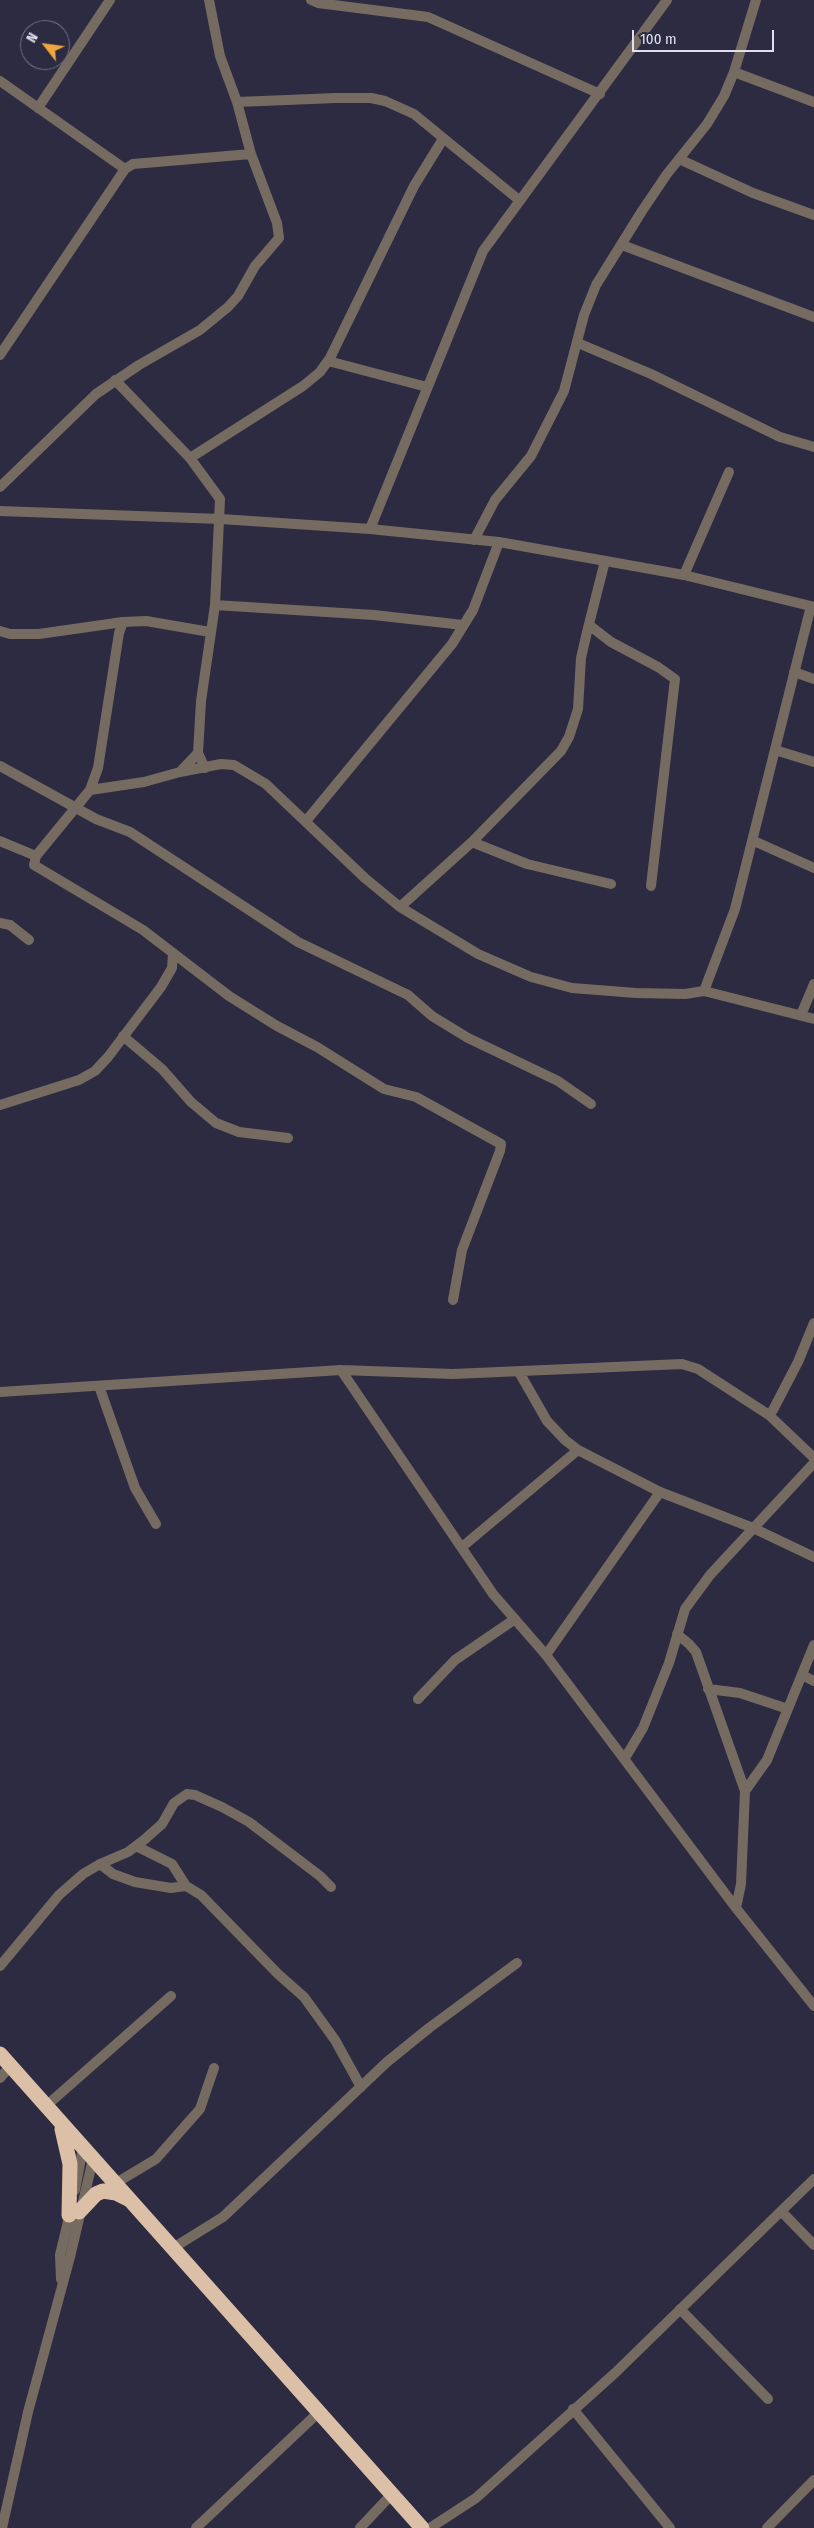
<!DOCTYPE html>
<style>
body{margin:0}
#map{position:relative;width:814px;height:2528px;overflow:hidden;background:#2d2b41;font-family:"Fira Sans Condensed",sans-serif}
canvas{display:block}
.north{position:absolute;left:20px;top:20px;width:50px;height:50px;box-sizing:border-box;background:#2d2b41;border:1px solid #757387;border-radius:50%;rotate:300deg;font-size:14px;font-weight:700;line-height:20px;text-align:center;color:#e1e0ef}
.north::after{content:'';display:block;margin:auto;width:18px;height:22px;background:#efa73d;clip-path:polygon(50% 0,100% 100%,50% 72%,0 100%)}
.scale{position:absolute;left:632px;top:30px;width:142px;height:22px;box-sizing:border-box;border:2px solid #e1e0ef;border-top:0;padding-left:6px;font-size:15px;line-height:18px;white-space:nowrap;color:#e1e0ef;-webkit-text-stroke:4px #2d2b41;paint-order:stroke}
</style>
<div id="map">
<canvas width="814" height="2528"></canvas>
<div class="north">N</div>
<div class="scale">100 m</div>
</div>
<script>
const c = document.querySelector('canvas').getContext('2d');
c.lineJoin = 'round';
function poly(rows) {
  const path = new Path2D();
  for (const r of rows) {
    path.moveTo(r[0], r[1]);
    for (let i = 2; i < r.length; i += 2) path.lineTo(r[i], r[i + 1]);
  }
  return path;
}
function trace(path, color, width, dash) {
  c.strokeStyle = color;
  c.lineWidth = width;
  c.lineCap = dash ? 'butt' : 'round';
  c.setLineDash(dash || []);
  c.stroke(path);
}
const minor = poly([
 [311,0,318,3,428,17,600,94],
 [734,72,814,102],
 [0,81,125,169],
 [237,102,336,98,371,98,385,101,414,114,519,200],
 [38,108,110,0],
 [679,159,753,193,814,215],
 [622,245,814,317],
 [578,343,651,374,780,437,814,447],
 [0,355,125,169,133,164,251,154],
 [328,361,427,387],
 [115,380,190,458,220,499,215,605,201,701,198,753,205,768],
 [190,458,303,386,320,372,330,358,414,186,443,139],
 [0,487,96,394,139,365,200,330,228,307,238,296,255,266,279,238,277,223,251,154,237,102,220,56,209,0],
 [0,511,221,519,370,529,499,542,684,575,814,607],
 [370,529,483,251,667,0],
 [474,540,495,500,531,456,564,391,584,315,596,285,642,211,667,174,707,124,724,96,734,72,756,0],
 [684,575,729,472],
 [215,605,374,615,463,625],
 [589,625,611,642,658,667,675,679,651,886],
 [0,631,10,634,39,634,123,622],
 [210,632,146,621,123,622,119,633,98,768,90,790,36,856,34,865,143,930,229,996,277,1026,317,1047,384,1089,416,1097,501,1144,500,1151,462,1250,453,1300],
 [794,672,814,679],
 [775,750,814,762],
 [0,766,96,819,130,832,298,942,408,995,432,1016,468,1038,558,1081,591,1104],
 [180,772,198,753],
 [90,790,144,782,180,772,221,764,234,765,266,784,366,879,400,907,478,954,531,977,572,988,636,993,685,994,704,991,735,909,811,606],
 [306,821,452,644,473,610,499,542],
 [0,841,36,856],
 [754,841,814,868],
 [472,842,561,751,569,737,578,709,581,658,587,632,605,561],
 [400,907,472,842,527,864,611,884],
 [0,923,10,925,29,940],
 [704,991,814,1019],
 [801,1015,814,984],
 [123,1036,162,1069,191,1102,216,1123,239,1132,288,1138],
 [0,1105,79,1080,95,1071,108,1057,161,987,172,968,173,954],
 [341,1370,493,1594,546,1655,736,1908,814,2006],
 [519,1372,547,1421,565,1440,578,1450,660,1492,753,1528,814,1557],
 [99,1386,135,1488,156,1524],
 [0,1392,341,1370,453,1374,682,1364,698,1369,769,1415,814,1458],
 [769,1415,773,1410,798,1362,814,1323],
 [462,1547,578,1450],
 [677,1634,689,1644,696,1652,745,1791,741,1884,736,1908],
 [546,1655,660,1492],
 [802,1675,814,1681],
 [708,1689,740,1693,788,1709],
 [418,1699,455,1660,515,1619],
 [625,1758,643,1728,669,1663,685,1609,710,1575,814,1463],
 [745,1791,767,1760,814,1645],
 [136,1846,172,1864,186,1886],
 [100,1864,113,1874,135,1882,171,1888,186,1886,201,1895,278,1974,304,1997,335,2040,361,2087],
 [0,1966,59,1895,83,1874,100,1864,128,1852,144,1840,162,1824,174,1803,187,1794,195,1795,222,1807,249,1822,320,1876,331,1887],
 [0,2078,10,2066],
 [46,2106,171,1996],
 [116,2183,156,2159,200,2109,214,2068],
 [75,2190,83,2148],
 [781,2211,814,2245],
 [173,2248,223,2217,387,2062,429,2028,517,1963],
 [61,2279,60,2255,71,2209],
 [680,2309,768,2399],
 [573,2409,670,2528],
 [2,2528,28,2412,70,2257,93,2159],
 [196,2528,319,2412],
 [360,2528,392,2494],
 [430,2528,476,2498,615,2373,814,2179],
 [767,2528,814,2480]
]);
const highway = poly([
 [0,2054,422,2528],
 [62,2129,70,2164,69,2215],
 [79,2212,96,2194,103,2191,116,2193,128,2199]
]);
trace(minor, '#766b61', 10);
trace(highway, '#dbbfa7', 15);
</script>
